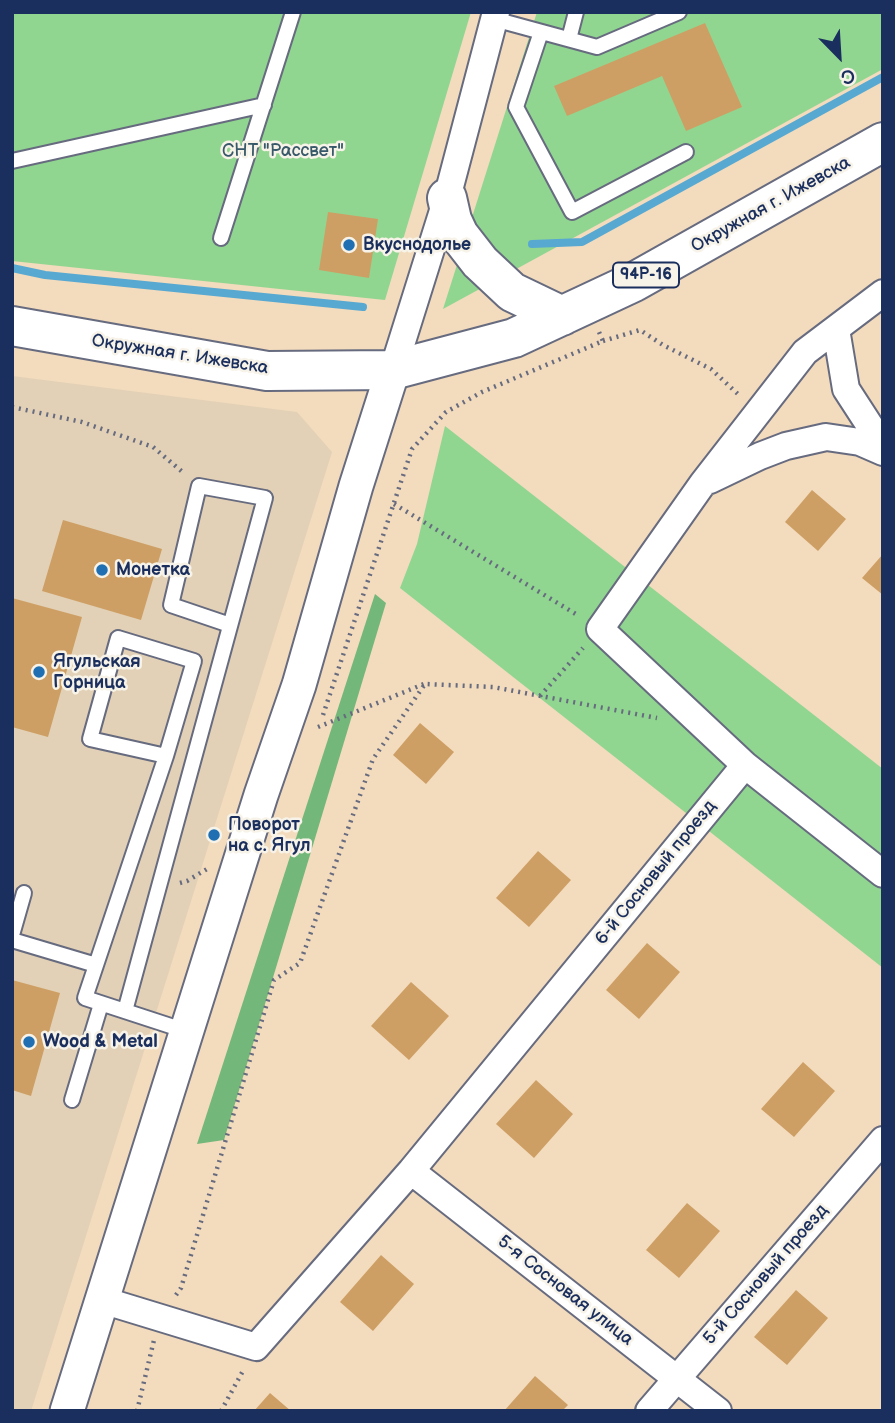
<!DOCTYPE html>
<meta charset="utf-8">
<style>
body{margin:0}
#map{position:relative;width:895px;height:1423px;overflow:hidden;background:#f3dbbd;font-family:"Balsamiq Sans",sans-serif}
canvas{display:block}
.frame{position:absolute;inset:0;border:14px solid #1b2f5e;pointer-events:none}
.north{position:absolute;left:804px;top:21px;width:70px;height:70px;-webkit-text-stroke:5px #f7f3e8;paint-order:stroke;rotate:156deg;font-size:19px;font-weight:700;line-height:28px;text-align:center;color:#1b2f5e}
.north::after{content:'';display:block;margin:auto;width:24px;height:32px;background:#1b2f5e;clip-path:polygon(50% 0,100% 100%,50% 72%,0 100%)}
</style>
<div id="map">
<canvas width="895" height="1423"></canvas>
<div class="frame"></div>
<div class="north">С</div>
</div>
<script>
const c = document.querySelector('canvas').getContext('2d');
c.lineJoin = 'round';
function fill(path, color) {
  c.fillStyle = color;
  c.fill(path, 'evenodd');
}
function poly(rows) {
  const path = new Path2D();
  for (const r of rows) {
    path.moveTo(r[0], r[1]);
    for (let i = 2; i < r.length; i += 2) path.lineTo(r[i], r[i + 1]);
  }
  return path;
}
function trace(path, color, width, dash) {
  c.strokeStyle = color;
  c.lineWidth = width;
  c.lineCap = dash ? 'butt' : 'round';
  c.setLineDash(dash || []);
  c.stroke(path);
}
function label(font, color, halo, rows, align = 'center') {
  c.font = font + ' "Balsamiq Sans",sans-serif';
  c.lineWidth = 5;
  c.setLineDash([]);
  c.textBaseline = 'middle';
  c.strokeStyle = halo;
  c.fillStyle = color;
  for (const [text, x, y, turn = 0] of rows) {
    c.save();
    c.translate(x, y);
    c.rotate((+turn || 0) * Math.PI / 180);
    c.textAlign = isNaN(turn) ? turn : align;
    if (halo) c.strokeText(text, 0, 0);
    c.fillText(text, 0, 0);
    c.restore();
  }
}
const built = poly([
 [12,376,297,412,332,452,31,1411,12,1411]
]);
const green = poly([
 [12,12,471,12,385,300,12,261],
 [537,12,883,12,883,69,443,309],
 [445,426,883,769,883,968,400,588,417,544]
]);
const forest = poly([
 [375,594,386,603,224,1140,197,1144]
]);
const stream = poly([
 [532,244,582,242,883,77],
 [12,268,45,275,363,307]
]);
const building = poly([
 [705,23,742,107,686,131,662,76,567,116,554,86],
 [328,212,378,219,369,278,319,270],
 [812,490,846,519,818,551,785,522],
 [63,520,162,549,141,620,42,591],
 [883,554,883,595,862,578],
 [12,598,82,617,48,737,12,727],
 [420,723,454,752,426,784,393,755],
 [538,851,571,880,529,927,496,898],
 [647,943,680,972,639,1019,606,990],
 [12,980,60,993,31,1096,12,1090],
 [411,982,449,1016,409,1060,371,1026],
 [803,1062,835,1091,794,1137,761,1109],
 [536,1080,573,1114,534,1158,496,1124],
 [687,1203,720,1231,679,1278,646,1250],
 [381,1255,414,1284,373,1331,340,1302],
 [796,1290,828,1318,787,1365,754,1337],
 [535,1376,568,1405,562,1411,504,1411],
 [270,1393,291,1411,254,1411]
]);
const path = poly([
 [603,341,640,330,663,345,711,369,740,396],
 [12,407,82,422,153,447,185,474],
 [394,504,579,616],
 [540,696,583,648],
 [323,715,412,449,446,412,482,392,603,341,599,332],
 [318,727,424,684],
 [180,883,187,881,207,869],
 [176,1295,181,1288,274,980,300,963,373,759,425,684,493,687,657,718],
 [137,1411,154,1340],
 [221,1411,244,1369]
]);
const service = poly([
 [494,19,597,47,679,12],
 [541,32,516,107,572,212,686,152],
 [569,39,576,12],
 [12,161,264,105],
 [221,238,293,12],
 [166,756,90,739,118,638,194,661,166,756,85,998,186,1031],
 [12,935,24,893],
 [12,940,96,965],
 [125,1011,265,498,199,486,171,605,230,625],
 [72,1100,101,1004]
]);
const minor = poly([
 [836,329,846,389,883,446],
 [393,370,447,198,496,12],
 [710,480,760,456,786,446,826,437,860,442,883,452],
 [745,765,883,874],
 [411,1171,718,1411],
 [102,1300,256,1347,411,1171,745,765,600,629,703,483,805,352,883,293],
 [649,1411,883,1140]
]);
const tertiary = poly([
 [67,1411,261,795,299,685,356,486,393,370]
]);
const primary = poly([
 [447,198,452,220,459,235,480,262,512,292,562,316],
 [12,326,267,371,393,370,514,338,587,304,634,282,883,142]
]);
const markers = [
 [349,245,7,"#1f6fb2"],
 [102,570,7,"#1f6fb2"],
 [39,672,7,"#1f6fb2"],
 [214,835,7,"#1f6fb2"],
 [29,1042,7,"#1f6fb2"]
];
const shields = [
 [646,275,66]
];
const shieldNames = [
 ["94Р-16",646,275]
];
const parkNames = [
 ["СНТ \"Рассвет\"",283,151]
];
const streetNames = [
 ["Окружная г. Ижевска",771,205,-29],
 ["Окружная г. Ижевска",180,355,9],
 ["6-й Сосновый проезд",656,873,-51],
 ["5-й Сосновый проезд",766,1275,-49],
 ["5-я Сосновая улица",565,1291,38]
];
const poiNames = [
 ["Вкуснодолье",363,245],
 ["Монетка",116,570],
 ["Ягульская",53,662],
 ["Горница",53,683],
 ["Поворот",228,825],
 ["на с. Ягул",228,846],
 ["Wood & Metal",43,1042]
];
fill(built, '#e2d1b6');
fill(green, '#91d690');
fill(forest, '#74b77a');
trace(stream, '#57a9d2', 8);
fill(building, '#ce9f64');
trace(service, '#676b7f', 18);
trace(minor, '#676b7f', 30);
trace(tertiary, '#676b7f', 37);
trace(primary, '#676b7f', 42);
trace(path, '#676b7f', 4.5, [2, 5]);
trace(service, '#fff', 14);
trace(minor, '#fff', 26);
trace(tertiary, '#fff', 33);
trace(primary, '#fff', 38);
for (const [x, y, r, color] of markers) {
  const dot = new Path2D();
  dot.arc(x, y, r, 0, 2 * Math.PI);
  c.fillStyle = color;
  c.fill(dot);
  trace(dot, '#f7f3e8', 2.5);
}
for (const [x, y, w] of shields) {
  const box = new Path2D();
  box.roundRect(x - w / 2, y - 12.5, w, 25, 5);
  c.fillStyle = '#f7f3e8';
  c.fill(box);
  trace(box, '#1b2f5e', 2);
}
label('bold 16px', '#1b2f5e', null, shieldNames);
label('18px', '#38596a', '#f7f3e8', parkNames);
label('18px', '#1b2f5e', '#f7f3e8', streetNames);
label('bold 18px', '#1b2f5e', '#f7f3e8', poiNames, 'left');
</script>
